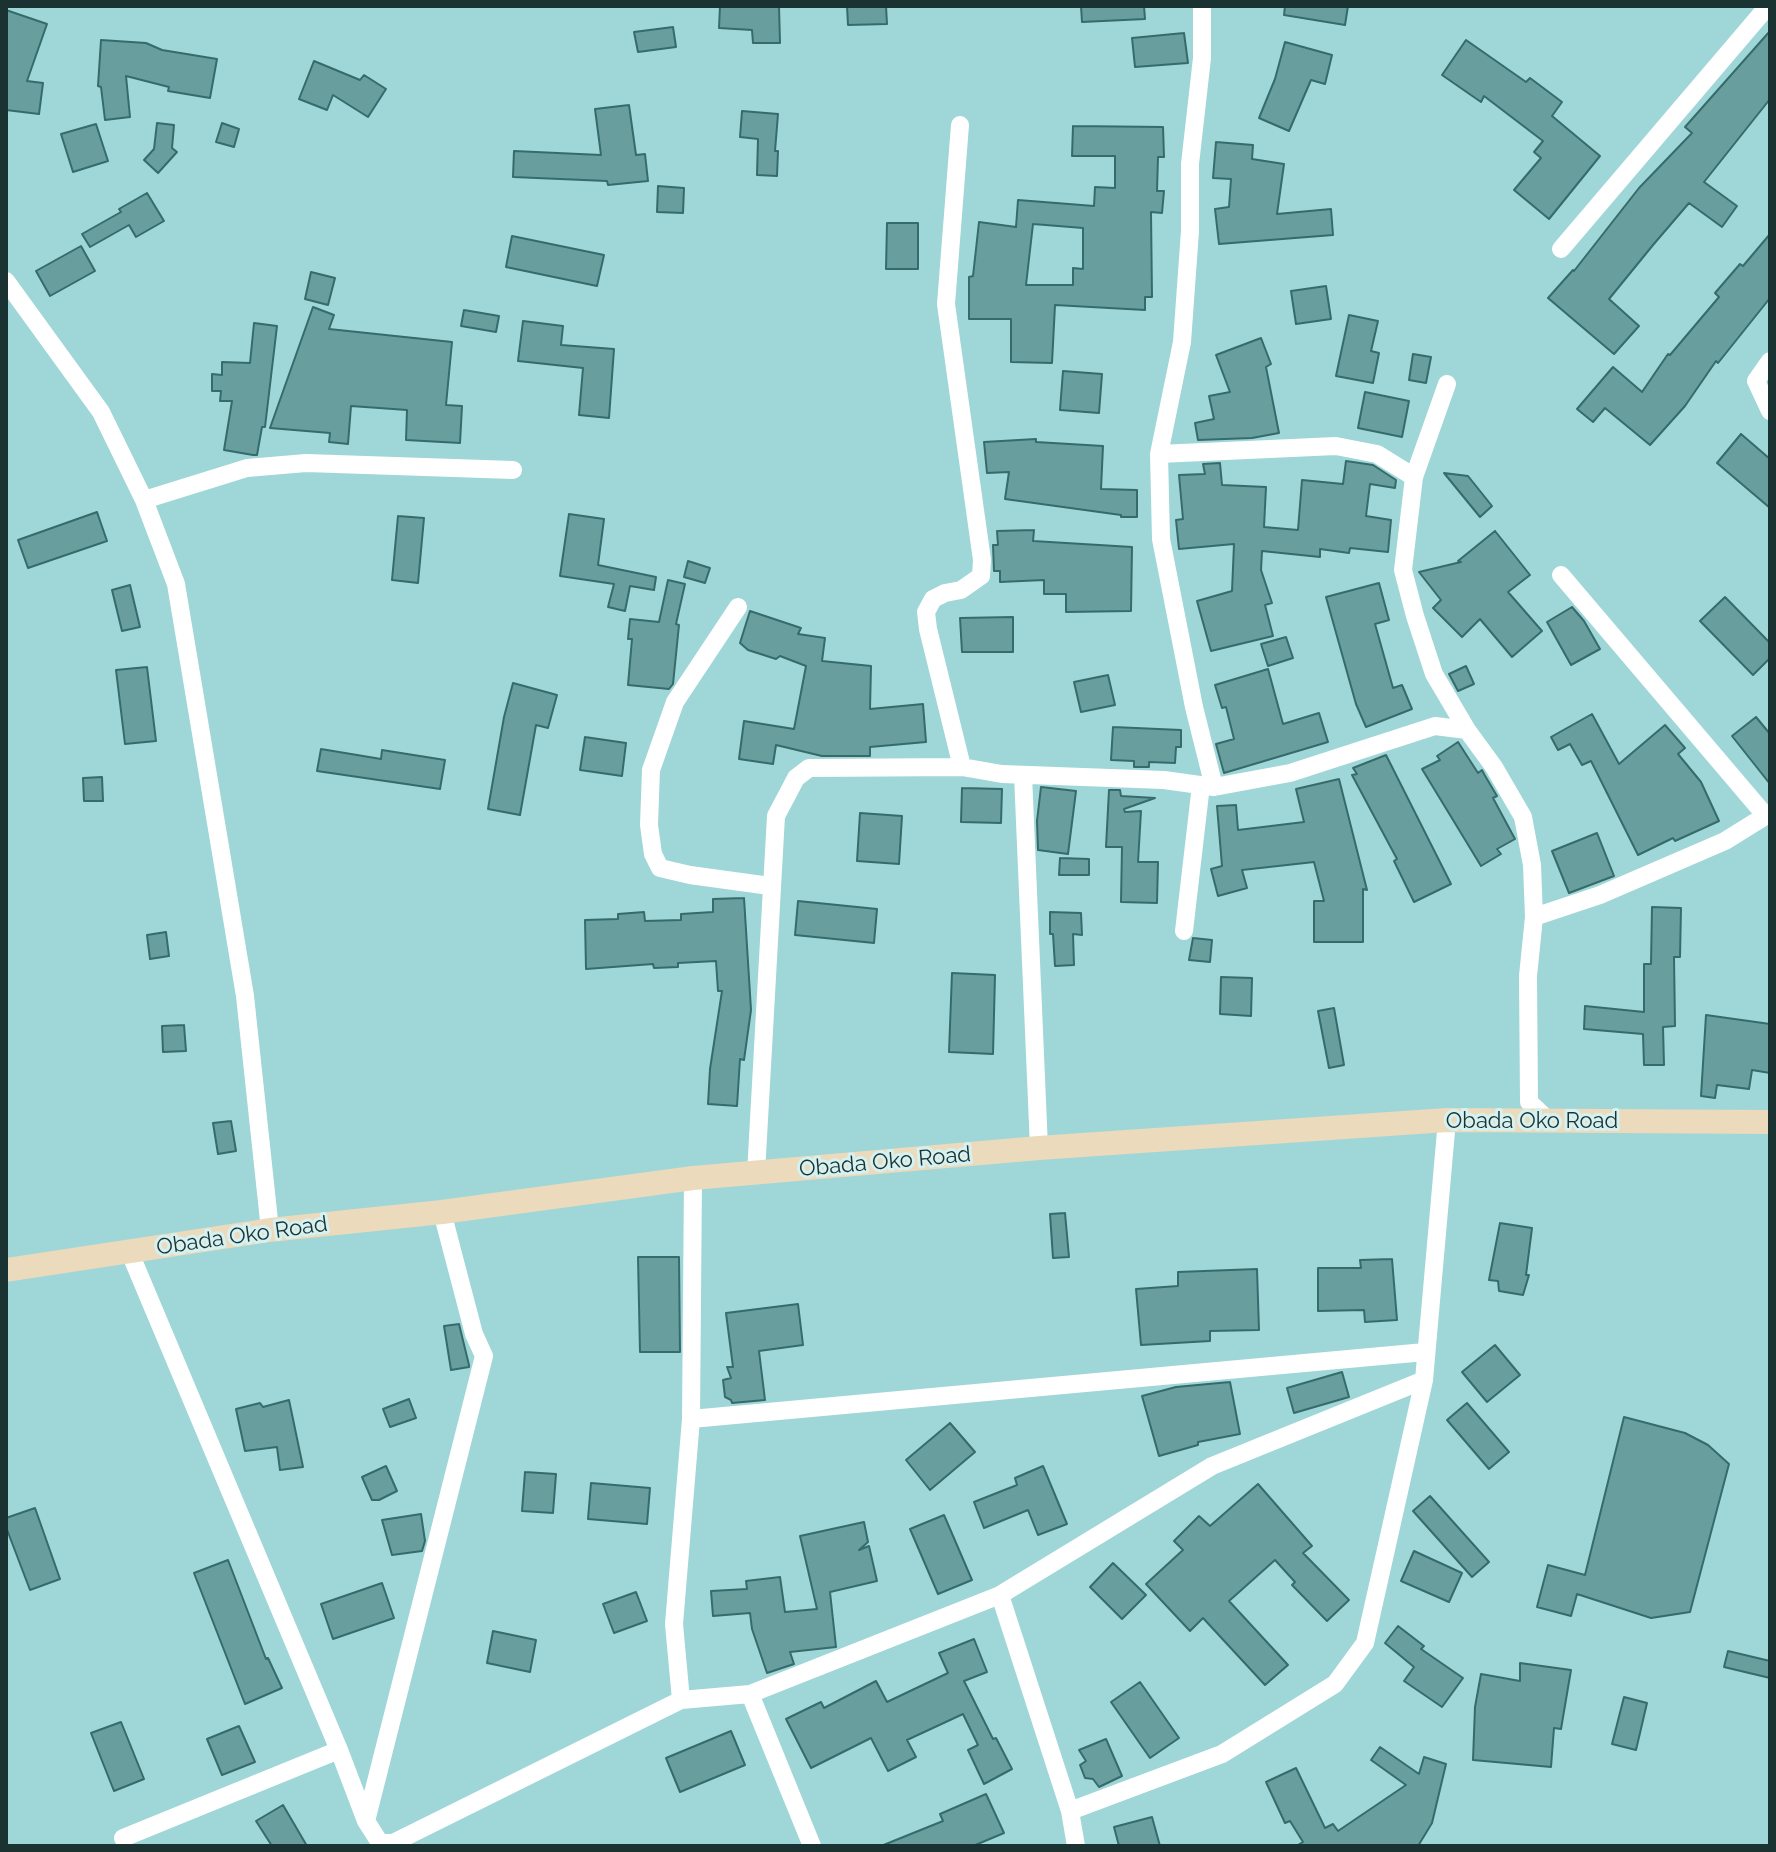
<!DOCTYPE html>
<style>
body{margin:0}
#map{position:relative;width:1776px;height:1852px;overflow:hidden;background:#9fd6d7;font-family:Raleway,sans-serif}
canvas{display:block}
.frame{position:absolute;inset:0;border:8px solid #1b3232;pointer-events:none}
</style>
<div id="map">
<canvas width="1776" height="1852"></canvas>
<div class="frame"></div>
</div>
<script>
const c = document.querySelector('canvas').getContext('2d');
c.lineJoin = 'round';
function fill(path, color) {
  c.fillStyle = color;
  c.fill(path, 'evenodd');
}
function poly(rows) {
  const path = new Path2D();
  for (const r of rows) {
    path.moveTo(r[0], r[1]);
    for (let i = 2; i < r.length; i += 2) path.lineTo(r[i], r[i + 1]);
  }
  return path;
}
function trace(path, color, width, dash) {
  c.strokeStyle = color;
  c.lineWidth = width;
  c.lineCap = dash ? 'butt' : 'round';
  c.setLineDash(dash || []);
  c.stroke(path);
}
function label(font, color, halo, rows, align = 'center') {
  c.font = font + ' Raleway,sans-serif';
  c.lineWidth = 6;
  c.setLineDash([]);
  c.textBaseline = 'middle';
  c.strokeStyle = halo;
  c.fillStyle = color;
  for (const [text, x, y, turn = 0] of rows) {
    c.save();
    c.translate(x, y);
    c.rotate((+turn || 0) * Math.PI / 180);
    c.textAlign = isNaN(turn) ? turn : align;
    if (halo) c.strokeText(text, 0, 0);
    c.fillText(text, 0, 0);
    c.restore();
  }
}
const building = poly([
 [720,6,779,6,780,43,753,43,752,30,719,28,720,6],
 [847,6,886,6,887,24,848,25,847,6],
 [1081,6,1144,6,1145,19,1082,22,1081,6],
 [1285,6,1348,6,1345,25,1284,15,1285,6],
 [6,10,47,24,27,81,43,83,39,114,6,110,6,10],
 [673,27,676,47,638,52,634,32,673,27],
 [1770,31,1770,99,1704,182,1737,206,1722,227,1689,203,1653,245,1609,299,1639,326,1614,354,1548,298,1573,270,1574,271,1639,188,1692,133,1685,127,1770,31],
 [1184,33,1188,63,1135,67,1132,38,1184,33],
 [101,40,146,43,162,50,217,59,210,98,168,91,169,87,126,76,130,117,105,120,101,87,98,86,101,40],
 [1466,40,1526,82,1530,78,1562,102,1552,116,1600,156,1549,219,1514,190,1541,158,1534,152,1543,141,1484,96,1481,102,1442,75,1466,40],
 [1285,42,1332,55,1325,84,1311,80,1289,131,1259,118,1275,79,1285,42],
 [314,61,360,80,364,75,386,89,368,117,333,95,327,110,299,99,314,61],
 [629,105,636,155,645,154,648,181,608,185,607,181,513,177,514,151,601,155,595,109,629,105],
 [742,111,778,114,775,151,778,151,777,176,757,175,758,139,740,137,742,111],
 [157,123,174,125,172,148,177,152,158,173,144,160,154,149,157,123],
 [222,123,239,129,234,147,216,142,222,123],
 [96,124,108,161,73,172,61,134,96,124],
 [1073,126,1163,127,1164,157,1158,157,1157,191,1164,191,1162,213,1151,212,1152,297,1145,297,1145,310,1055,305,1052,363,1011,362,1011,319,969,319,969,277,973,276,979,222,1016,227,1018,200,1094,206,1095,187,1115,188,1115,156,1072,156,1073,126],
 [1033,224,1083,228,1083,269,1073,268,1073,285,1026,285,1033,224],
 [1216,142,1253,145,1252,159,1284,164,1277,214,1331,209,1333,235,1219,244,1215,209,1229,207,1231,179,1213,178,1216,142],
 [658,186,684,188,683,213,657,212,658,186],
 [147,193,164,221,136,237,129,225,90,247,82,234,121,212,119,209,147,193],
 [887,223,918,223,918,269,886,269,887,223],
 [1770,234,1770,298,1718,363,1716,361,1685,406,1650,445,1605,408,1593,422,1577,409,1613,367,1642,392,1668,354,1670,355,1719,297,1715,293,1740,264,1743,266,1770,234],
 [512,236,604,255,597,286,506,267,512,236],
 [81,246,95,271,50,296,36,271,81,246],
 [311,272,335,278,328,305,305,299,311,272],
 [1326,286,1331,319,1296,324,1291,291,1326,286],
 [313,307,334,315,329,329,452,342,446,405,462,406,460,443,406,440,407,410,351,406,348,444,329,442,330,433,270,428,313,307],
 [464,310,499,316,496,332,461,326,464,310],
 [1349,315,1378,321,1371,351,1379,353,1373,383,1336,376,1349,315],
 [523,321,563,326,561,345,614,349,609,418,579,415,583,368,518,361,523,321],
 [254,323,277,326,265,427,262,427,257,455,253,455,224,450,232,401,220,401,221,391,212,391,212,374,222,375,222,362,250,363,254,323],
 [1261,338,1271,364,1266,367,1279,433,1252,438,1198,440,1195,423,1214,419,1209,396,1230,392,1216,355,1261,338],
 [1413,354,1431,357,1426,383,1409,380,1413,354],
 [1063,371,1102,374,1099,413,1060,410,1063,371],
 [1365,392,1409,401,1402,437,1358,428,1365,392],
 [1741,434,1770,459,1770,508,1717,463,1741,434],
 [1036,439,1036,442,1103,446,1101,489,1137,490,1137,517,1121,517,1121,515,1005,499,1009,472,987,473,984,442,1036,439],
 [1346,461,1373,465,1396,480,1395,488,1370,484,1366,516,1391,520,1388,552,1350,548,1349,553,1320,549,1320,557,1262,551,1261,570,1272,603,1265,605,1273,636,1211,651,1197,601,1232,591,1234,544,1179,549,1176,520,1183,519,1179,475,1205,474,1203,464,1220,463,1222,485,1266,487,1264,527,1298,530,1302,480,1343,484,1346,461],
 [1444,473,1468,476,1492,506,1480,517,1444,473],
 [97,512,107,541,28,568,18,540,97,512],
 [569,514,604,519,598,565,656,577,654,590,630,586,625,611,608,607,614,584,560,576,569,514],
 [398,516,424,518,418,583,392,580,398,516],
 [1034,530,1033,541,1132,547,1131,611,1066,612,1066,594,1044,594,1044,580,1000,582,1000,571,994,571,993,545,998,545,997,531,1034,530],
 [1495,531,1530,575,1508,592,1542,631,1512,657,1480,619,1462,637,1433,608,1441,600,1419,572,1461,562,1458,561,1495,531],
 [688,561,710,568,705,583,684,577,688,561],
 [668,580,685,584,676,624,679,625,673,684,669,689,628,685,632,639,628,639,630,619,659,622,668,580],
 [1379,583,1389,620,1375,624,1393,688,1402,685,1412,709,1366,727,1356,704,1326,597,1379,583],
 [130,585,140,627,122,631,112,590,130,585],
 [1725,597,1770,643,1770,658,1753,675,1700,621,1725,597],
 [1572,607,1584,621,1600,649,1571,665,1547,622,1572,607],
 [750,611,801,628,798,634,825,638,822,661,871,666,870,709,923,704,926,742,870,747,870,756,822,756,776,745,773,764,739,759,744,721,794,729,806,666,780,656,776,659,748,650,740,643,750,611],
 [1013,617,1013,652,962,652,960,618,1013,617],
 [1286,637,1293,658,1268,666,1261,644,1286,637],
 [1466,666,1474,684,1458,691,1449,674,1466,666],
 [147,667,156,741,125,744,116,670,147,667],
 [1268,669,1283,724,1319,713,1328,742,1224,773,1216,744,1234,739,1226,707,1222,708,1215,685,1268,669],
 [1108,675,1115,705,1081,712,1074,682,1108,675],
 [513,683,557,695,548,728,536,725,520,815,488,809,504,717,513,683],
 [1592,714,1619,764,1665,725,1685,748,1678,754,1701,782,1719,821,1675,841,1673,838,1638,855,1591,761,1582,765,1570,744,1558,750,1551,737,1592,714],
 [1756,717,1770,734,1770,784,1732,736,1756,717],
 [1113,727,1181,730,1181,747,1176,747,1175,763,1149,762,1149,767,1134,767,1134,761,1111,760,1113,727],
 [585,737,626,743,622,776,580,770,585,737],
 [1458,742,1478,773,1482,770,1484,774,1497,796,1493,798,1515,839,1497,849,1501,854,1481,866,1422,769,1440,760,1437,756,1458,742],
 [321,749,381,759,382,750,445,760,440,789,317,771,321,749],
 [1386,755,1451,884,1414,902,1394,861,1397,859,1352,775,1357,774,1353,768,1386,755],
 [102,777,103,801,84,801,83,778,102,777],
 [1339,779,1367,890,1363,889,1363,942,1314,942,1314,901,1324,901,1314,862,1242,870,1247,888,1218,896,1211,869,1222,866,1217,806,1236,805,1238,830,1304,822,1296,789,1339,779],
 [1041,787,1076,791,1068,854,1038,850,1037,821,1041,787],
 [962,788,1002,789,1001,823,961,822,962,788],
 [1109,790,1120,790,1121,796,1155,798,1124,809,1125,812,1141,811,1138,862,1158,862,1157,903,1121,902,1122,847,1106,847,1109,790],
 [860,813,902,816,899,864,857,861,860,813],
 [1597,833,1614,876,1569,893,1552,851,1597,833],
 [1060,858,1089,859,1089,875,1059,875,1060,858],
 [744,898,751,1010,744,1060,740,1059,737,1106,708,1104,710,1069,722,991,718,991,716,961,678,963,678,967,654,968,653,964,586,969,585,920,618,919,618,914,644,912,645,921,681,920,681,914,713,912,713,899,744,898],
 [798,901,877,909,874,943,795,935,798,901],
 [1652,907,1681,908,1680,957,1674,957,1675,1026,1663,1027,1664,1065,1644,1065,1643,1034,1584,1029,1585,1006,1644,1012,1644,964,1651,964,1652,907],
 [1050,912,1081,913,1082,935,1073,934,1074,965,1055,966,1053,934,1050,934,1050,912],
 [166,932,169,956,150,959,147,935,166,932],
 [1193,938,1212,940,1210,962,1189,960,1193,938],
 [952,973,995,975,993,1054,949,1052,952,973],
 [1221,977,1252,978,1251,1016,1220,1014,1221,977],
 [1334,1008,1344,1065,1329,1068,1318,1011,1334,1008],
 [1706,1015,1770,1024,1770,1073,1752,1070,1749,1089,1717,1085,1715,1098,1701,1096,1706,1015],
 [184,1025,186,1051,163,1052,162,1026,184,1025],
 [231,1121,236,1151,218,1154,213,1123,231,1121],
 [1065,1213,1069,1257,1053,1258,1050,1214,1065,1213],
 [1500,1223,1532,1228,1526,1275,1529,1275,1523,1295,1499,1291,1498,1281,1489,1280,1500,1223],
 [638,1257,679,1257,680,1352,640,1352,638,1257],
 [1392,1259,1397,1320,1365,1322,1364,1310,1318,1311,1318,1268,1361,1268,1360,1260,1392,1259],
 [1257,1269,1259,1330,1210,1331,1210,1341,1141,1345,1136,1289,1178,1286,1178,1272,1257,1269],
 [798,1304,803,1345,759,1351,765,1400,732,1403,731,1400,725,1397,723,1380,731,1378,727,1367,733,1367,726,1313,798,1304],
 [459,1324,469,1365,469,1367,451,1370,444,1326,459,1324],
 [1495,1345,1520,1375,1487,1402,1462,1372,1495,1345],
 [1342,1372,1349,1397,1294,1413,1287,1388,1342,1372],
 [1230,1382,1240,1434,1198,1442,1198,1445,1159,1456,1142,1396,1176,1387,1230,1382],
 [409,1399,416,1418,390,1427,383,1409,409,1399],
 [289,1400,303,1467,280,1470,277,1447,245,1451,236,1409,260,1403,263,1407,289,1400],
 [1467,1403,1509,1452,1489,1469,1447,1420,1467,1403],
 [1624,1417,1685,1433,1708,1445,1729,1464,1690,1612,1651,1618,1577,1594,1571,1616,1537,1607,1548,1565,1585,1575,1624,1417],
 [950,1423,975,1452,930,1490,906,1460,950,1423],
 [386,1466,397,1491,379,1500,372,1500,362,1477,386,1466],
 [1043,1466,1067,1524,1038,1535,1028,1510,984,1528,974,1502,1017,1485,1015,1478,1043,1466],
 [525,1472,556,1474,553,1513,522,1511,525,1472],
 [591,1483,650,1488,647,1524,588,1519,591,1483],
 [1258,1484,1312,1546,1303,1553,1349,1600,1327,1621,1292,1585,1295,1582,1275,1560,1229,1601,1288,1665,1265,1685,1203,1618,1190,1631,1146,1584,1183,1550,1174,1541,1199,1516,1210,1526,1258,1484],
 [1430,1496,1489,1562,1472,1577,1413,1511,1430,1496],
 [35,1508,60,1579,30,1590,6,1527,6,1518,35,1508],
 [421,1514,425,1541,422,1551,392,1555,382,1520,421,1514],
 [944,1515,972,1580,938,1594,910,1529,944,1515],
 [864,1522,868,1542,859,1550,869,1546,877,1581,830,1592,836,1647,790,1652,794,1664,767,1673,752,1629,750,1613,713,1616,711,1591,747,1589,746,1581,780,1577,785,1612,817,1609,800,1536,864,1522],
 [1414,1551,1462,1573,1449,1602,1401,1581,1414,1551],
 [228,1560,266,1659,268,1658,282,1688,245,1704,194,1573,228,1560],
 [1113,1563,1146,1595,1122,1619,1090,1587,1113,1563],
 [382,1583,394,1618,333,1639,321,1604,382,1583],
 [636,1592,647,1621,614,1633,603,1604,636,1592],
 [1398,1626,1424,1646,1421,1649,1463,1678,1442,1707,1404,1681,1414,1667,1385,1643,1398,1626],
 [493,1631,536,1640,530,1672,487,1663,493,1631],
 [974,1639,987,1672,964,1681,993,1739,996,1738,1012,1769,984,1784,968,1750,978,1745,963,1714,907,1740,916,1757,888,1771,871,1738,811,1768,786,1719,821,1702,824,1708,876,1681,887,1702,948,1673,939,1653,974,1639],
 [1728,1651,1770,1661,1770,1678,1724,1667,1728,1651],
 [1520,1663,1571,1670,1561,1729,1554,1728,1551,1767,1473,1760,1475,1707,1481,1674,1520,1681,1520,1663],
 [1140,1682,1179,1738,1150,1758,1111,1702,1140,1682],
 [1624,1697,1647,1703,1636,1750,1612,1744,1624,1697],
 [121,1722,144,1779,114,1791,91,1733,121,1722],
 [239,1726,255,1762,222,1775,207,1739,239,1726],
 [731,1731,745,1765,680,1792,666,1758,731,1731],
 [1106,1739,1122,1776,1099,1787,1093,1779,1085,1778,1080,1765,1086,1761,1079,1750,1106,1739],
 [1380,1747,1419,1774,1424,1757,1446,1764,1432,1823,1418,1846,1296,1846,1303,1842,1290,1821,1285,1823,1266,1782,1296,1768,1325,1828,1333,1824,1338,1831,1406,1785,1371,1760,1380,1747],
 [986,1794,1004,1833,973,1846,881,1846,943,1821,940,1814,986,1794],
 [283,1805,307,1846,272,1846,256,1821,283,1805],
 [1152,1817,1160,1846,1119,1846,1114,1827,1152,1817]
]);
const street = poly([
 [1202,6,1202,58,1190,164,1190,231,1182,342,1159,454,1161,539,1194,707,1214,787],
 [960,125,946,304,982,560,981,576,961,590,945,593,933,599,926,612,928,629,962,767],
 [1561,249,1768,6],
 [6,281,101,412,144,500,176,584,245,996,270,1230],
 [1770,361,1756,381,1770,411],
 [1447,384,1414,477,1403,570,1415,616,1434,674,1467,730],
 [1159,454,1336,446,1377,454,1414,477],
 [144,500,247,468,306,463,513,470],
 [1561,575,1765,815],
 [738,607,675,702,651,770,649,825,653,854,660,868,690,875,770,886],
 [1023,775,1039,1148],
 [1534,917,1600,895,1725,841,1770,813],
 [1184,931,1201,785],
 [756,1173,776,816,796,778,809,768,962,767,1002,774,1164,780,1214,787,1290,773,1435,726,1467,730,1494,767,1523,817,1532,865,1534,917,1528,976,1529,1102,1548,1120],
 [693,1178,691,1419,674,1624,681,1700,750,1694,1000,1595,1212,1466,1424,1380,1447,1120],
 [130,1253,339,1750,366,1821,380,1843,393,1843,681,1700],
 [691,1419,1425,1352],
 [1000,1595,1070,1811,1076,1846],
 [750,1694,812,1846],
 [1070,1811,1222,1754,1335,1684,1365,1643,1424,1380],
 [366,1821,484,1356,474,1334,442,1212],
 [123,1838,339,1750]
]);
const secondary = poly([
 [6,1270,270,1230,442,1212,693,1178,1039,1148,1447,1120,1770,1122]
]);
const streetNames = [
 ["Obada Oko Road",1532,1121],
 ["Obada Oko Road",885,1162,-5],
 ["Obada Oko Road",242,1236,-8]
];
fill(building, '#699e9f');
trace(building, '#366b6c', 2);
trace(street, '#fff', 18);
trace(secondary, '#ebdabb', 24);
label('22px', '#1b3232', '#d6f1f1', streetNames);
</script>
